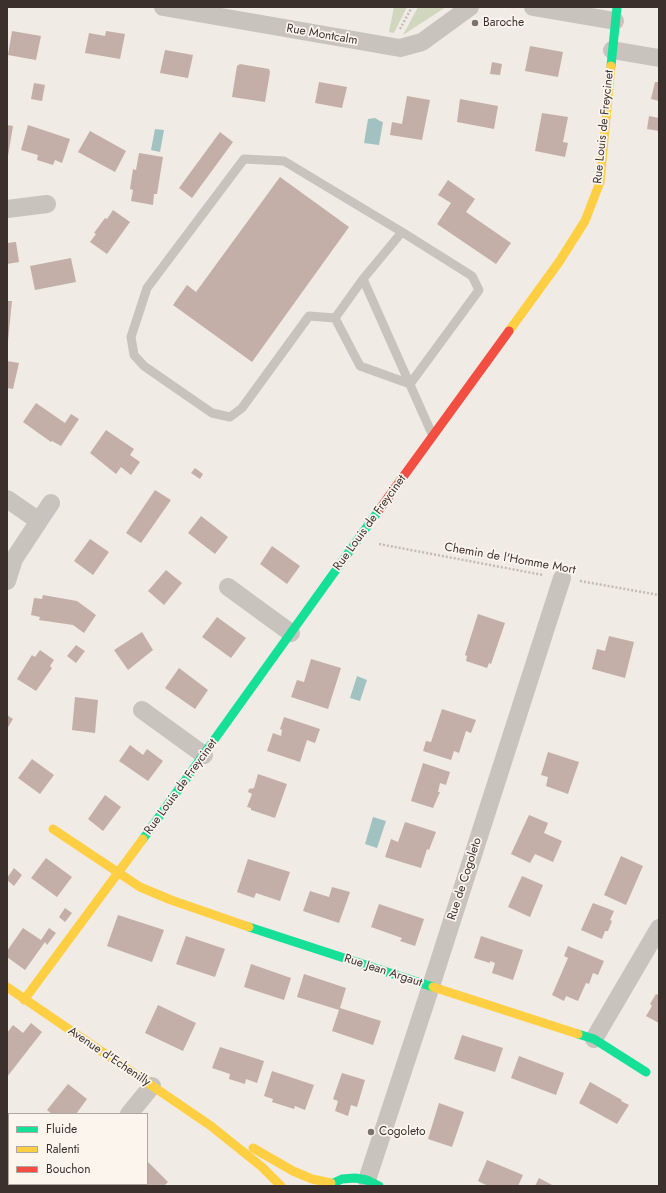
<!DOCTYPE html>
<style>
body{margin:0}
#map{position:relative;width:666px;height:1193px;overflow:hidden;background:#f0ebe5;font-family:Jost,sans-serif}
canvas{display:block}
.frame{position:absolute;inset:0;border:8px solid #3b302b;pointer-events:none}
.legend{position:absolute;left:8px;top:1113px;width:140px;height:72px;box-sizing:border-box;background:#fbf5ee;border:1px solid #aea6a0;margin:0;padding:5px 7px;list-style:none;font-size:12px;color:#3b302b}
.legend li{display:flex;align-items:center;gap:8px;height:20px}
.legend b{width:20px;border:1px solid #aea6a0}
</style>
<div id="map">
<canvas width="666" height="1193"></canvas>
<div class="frame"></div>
<ul class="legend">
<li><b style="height:5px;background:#16e098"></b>Fluide</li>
<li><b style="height:5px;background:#ffcf43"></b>Ralenti</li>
<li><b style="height:5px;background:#f24e42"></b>Bouchon</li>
</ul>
</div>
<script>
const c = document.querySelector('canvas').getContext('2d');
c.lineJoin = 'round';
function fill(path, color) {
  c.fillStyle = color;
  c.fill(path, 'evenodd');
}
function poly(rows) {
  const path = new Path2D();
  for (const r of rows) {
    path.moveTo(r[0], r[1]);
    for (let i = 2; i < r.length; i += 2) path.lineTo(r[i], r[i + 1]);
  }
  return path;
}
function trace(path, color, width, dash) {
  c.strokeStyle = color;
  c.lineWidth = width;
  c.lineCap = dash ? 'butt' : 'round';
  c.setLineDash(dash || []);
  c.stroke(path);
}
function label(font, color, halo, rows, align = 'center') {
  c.font = font + ' Jost,sans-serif';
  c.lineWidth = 3.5;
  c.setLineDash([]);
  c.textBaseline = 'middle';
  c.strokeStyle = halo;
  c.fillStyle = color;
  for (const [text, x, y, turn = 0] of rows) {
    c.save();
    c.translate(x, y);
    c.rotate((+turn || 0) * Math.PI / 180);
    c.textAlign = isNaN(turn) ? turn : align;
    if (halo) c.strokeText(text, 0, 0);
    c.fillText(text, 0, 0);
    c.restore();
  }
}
const green = poly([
 [394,7,407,7,394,33,389,32],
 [418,7,446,7,403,35]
]);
const water = poly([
 [375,118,380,121,383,122,379,145,364,143,368,119],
 [155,129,164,130,160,152,151,150],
 [357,676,367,680,360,701,350,698],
 [373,817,386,821,377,848,365,844]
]);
const building = poly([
 [12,31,41,36,36,60,8,55],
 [106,31,125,34,120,59,85,53,89,33,105,36],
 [530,46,563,52,558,77,525,71],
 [165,50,193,55,188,78,160,73],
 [492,62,502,64,500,75,490,74],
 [240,64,269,69,270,72,265,102,232,97,237,66],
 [319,82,347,87,342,108,315,103],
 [655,82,659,82,659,101,651,99],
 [34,83,45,85,42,101,31,99],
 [407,96,430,100,422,140,390,135,392,122,402,124],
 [460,99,498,106,494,129,457,122],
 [542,113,568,117,563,142,568,143,565,157,535,151],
 [649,116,659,118,659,131,647,129],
 [7,125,13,126,8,156,7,156],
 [28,125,70,139,62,163,55,160,53,165,37,160,38,155,21,150],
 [90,131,126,151,115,172,78,152],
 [220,132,233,142,192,198,179,188],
 [139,153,163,157,157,194,154,194,153,205,131,201,133,190,130,189,133,169,136,170],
 [280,177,349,227,252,362,173,305,187,285,196,292],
 [448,180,475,199,466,212,511,243,496,264,437,224,451,203,438,195],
 [113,210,130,222,107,254,90,242,96,234,94,233,105,218,107,219],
 [16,242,19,262,7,264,7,243],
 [71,258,76,282,35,290,30,266],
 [7,301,12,301,8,341,7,341],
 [7,361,19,363,13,389,7,388],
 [36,403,65,423,71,414,79,419,61,446,52,441,51,442,23,422],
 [106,430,134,449,130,455,140,462,131,475,121,467,116,474,90,453],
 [195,468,203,474,200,479,191,473],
 [155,490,171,500,141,543,126,533],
 [201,516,228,537,215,554,188,533],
 [90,539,109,552,93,575,74,561],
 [272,546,300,566,287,584,260,564],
 [166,570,182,583,164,605,148,591],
 [43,595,77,601,96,615,84,633,73,625,39,620,40,617,31,615,34,598,42,599],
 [478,614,505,623,491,664,489,663,487,668,466,661,467,656,465,655],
 [217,617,246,638,231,658,202,637],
 [142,632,153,650,128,670,114,650],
 [609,636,634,642,625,678,592,669,597,649,605,651],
 [76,645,85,651,76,663,67,656],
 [40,650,54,660,50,666,52,668,36,691,17,679,32,655,35,657],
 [311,659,341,668,328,709,291,697,297,680,304,682],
 [179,668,208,690,195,709,165,688],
 [75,697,98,700,95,733,72,730],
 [442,709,476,720,471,733,466,731,459,753,454,751,451,760,423,751,426,741,431,742],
 [7,715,13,719,7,729],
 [284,717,320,729,315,743,307,740,300,762,267,751,273,733,281,736,282,730,280,729],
 [130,745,143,755,147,749,163,761,148,781,119,761],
 [548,752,579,762,568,794,546,786,548,777,541,775],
 [32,759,54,775,40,794,18,778],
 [423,763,450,772,446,785,440,783,438,792,440,792,433,808,411,801],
 [258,774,287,784,275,818,251,810,251,808,247,807,252,794,248,792,249,789,254,788],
 [105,795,121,807,103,831,88,819],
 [529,815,548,823,544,833,562,841,553,862,535,854,530,863,511,854],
 [405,822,436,832,429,850,427,849,421,868,385,857,391,839,398,842],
 [621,856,643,866,626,905,604,895],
 [46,858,72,877,57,897,31,878],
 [248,859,290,872,280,901,256,893,254,898,237,892],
 [14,868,22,875,14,886,7,880,7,878],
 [522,876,543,885,530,917,508,907],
 [332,887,350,892,339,923,303,911,310,891,329,897],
 [593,903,614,911,610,920,612,921,608,931,605,931,602,939,581,930],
 [379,904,424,919,415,946,400,941,402,938,371,927],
 [65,908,72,913,65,922,59,917],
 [118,915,164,930,152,962,107,946],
 [23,928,41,940,49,928,56,933,47,945,45,942,25,970,7,957,7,951],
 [186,936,225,949,215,977,176,964],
 [481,936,523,950,513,980,492,973,495,963,490,961,490,963,474,958],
 [568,946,604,961,598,975,593,973,589,984,586,983,578,1001,566,996,564,1001,552,995,568,958,564,956],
 [251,964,291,978,284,1000,244,987],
 [304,974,346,988,340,1008,381,1021,373,1045,332,1031,339,1010,297,997],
 [656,994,658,995,659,994,659,1023,646,1016,652,1006,650,1004],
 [158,1005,196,1023,183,1051,145,1033],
 [31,1023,42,1032,7,1077,7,1033,13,1025,23,1033],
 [462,1035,503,1048,495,1072,454,1059],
 [220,1047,264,1061,257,1083,246,1079,245,1084,229,1079,230,1074,212,1068],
 [519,1056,564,1073,556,1095,511,1078],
 [272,1071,314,1085,305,1110,295,1106,294,1109,272,1102,273,1099,264,1096],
 [342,1073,365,1080,357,1107,351,1105,348,1116,335,1111,338,1101,333,1099],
 [590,1082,622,1100,621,1101,629,1105,617,1124,579,1103],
 [68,1084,87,1099,76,1114,52,1114,47,1110],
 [439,1103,464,1112,452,1147,428,1139],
 [487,1160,523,1175,518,1186,488,1186,478,1181],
 [147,1161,168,1182,164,1186,129,1186,127,1184,147,1184],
 [539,1178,554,1186,535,1186]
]);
const path = poly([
 [400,29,412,7],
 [379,544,543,575],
 [580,581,659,595]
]);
const lane = poly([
 [363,279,335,318,360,366,410,384,479,290,472,276,402,232],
 [335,318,309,316,242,408,230,417,212,413,144,366,134,355,131,337,147,288,244,159,284,161,402,232,363,279,432,434]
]);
const street = poly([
 [163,7,400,48,422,42,470,7],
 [533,7,615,21],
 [612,50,659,58],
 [7,209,47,204],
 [7,499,39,521,14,559,7,581],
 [39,521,51,503],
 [228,587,291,633],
 [142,710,204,755],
 [594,1039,659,928],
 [129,1114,152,1086],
 [367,1180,431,986,562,578],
 [74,1186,76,1184]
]);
const fast = poly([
 [611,66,617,7],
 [143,839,379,510],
 [249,927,433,987],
 [578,1034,594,1039,646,1072],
 [327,1186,342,1179,355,1178,367,1180,379,1186]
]);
const slow = poly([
 [509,331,559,262,585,221,600,182,611,66],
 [53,829,140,887,171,900,249,927],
 [7,987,211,1126,262,1167,281,1186],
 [433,987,578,1034],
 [24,1000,143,839],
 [253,1148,293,1171,312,1179,331,1183]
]);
const jam = poly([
 [379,510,509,331]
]);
const markers = [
 [475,23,4,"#7a716c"],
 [371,1132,4,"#7a716c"]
];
const poiNames = [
 ["Baroche",483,23],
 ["Cogoleto",379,1132]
];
const streetNames = [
 ["Rue Montcalm",322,35,10],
 ["Rue Louis de Freycinet",604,127,-84],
 ["Rue Louis de Freycinet",370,523,-54],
 ["Chemin de l'Homme Mort",510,559,10],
 ["Rue Louis de Freycinet",181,787,-54],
 ["Rue de Cogoleto",465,879,-72],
 ["Rue Jean Argaut",383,971,18],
 ["Avenue d'Echenilly",109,1057,34]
];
fill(green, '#d1d6bf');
fill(water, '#a1c2c1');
fill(building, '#c3afa7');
trace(path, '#c2bbb6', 2.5, [2, 2]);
trace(lane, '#c9c3be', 9);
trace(street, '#c9c3be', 18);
trace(fast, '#16e098', 9);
trace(slow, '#ffcf43', 9);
trace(jam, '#f24e42', 9);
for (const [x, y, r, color] of markers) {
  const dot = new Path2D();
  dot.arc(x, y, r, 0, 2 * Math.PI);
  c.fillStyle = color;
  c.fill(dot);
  trace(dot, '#fbf5ee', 1.5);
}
label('12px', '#3b302b', '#fbf5ee', poiNames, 'left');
label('12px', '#3b302b', '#fbf5ee', streetNames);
</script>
